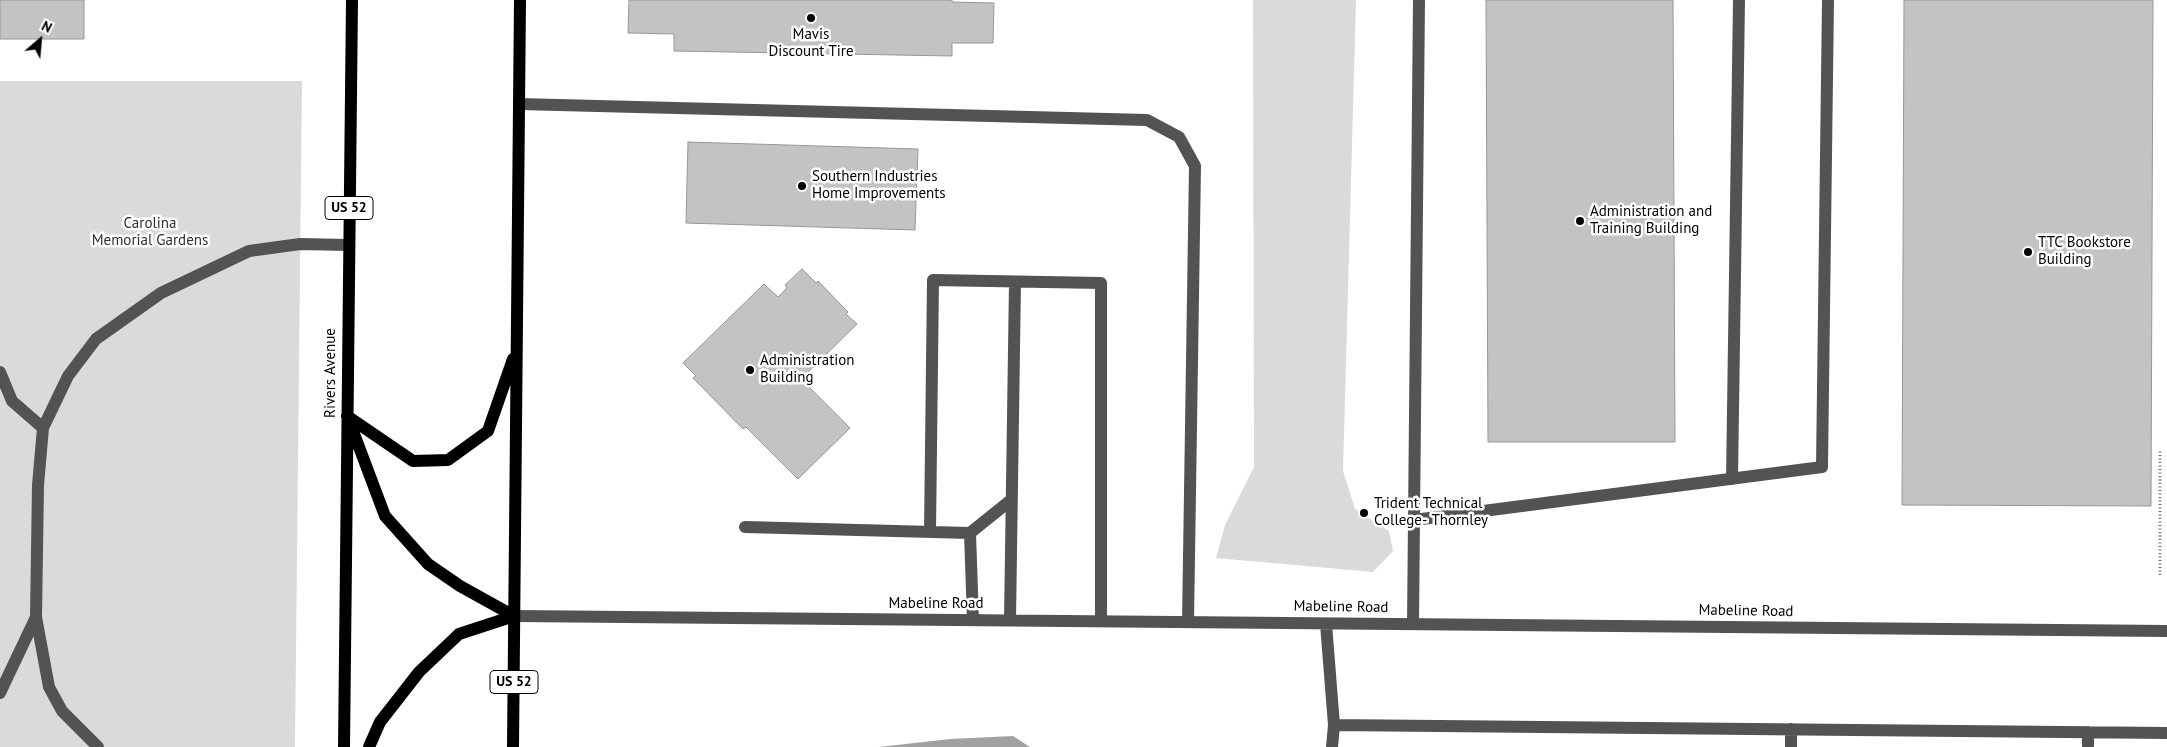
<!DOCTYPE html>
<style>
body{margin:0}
#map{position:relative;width:2167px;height:747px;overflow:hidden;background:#fff;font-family:"PT Sans",sans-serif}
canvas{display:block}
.north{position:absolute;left:15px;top:15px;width:50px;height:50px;-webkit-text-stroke:4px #fff;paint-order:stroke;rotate:27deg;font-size:14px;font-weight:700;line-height:20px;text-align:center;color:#000}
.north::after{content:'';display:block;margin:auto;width:18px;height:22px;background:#000;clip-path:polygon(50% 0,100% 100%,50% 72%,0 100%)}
</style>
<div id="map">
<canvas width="2167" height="747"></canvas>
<div class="north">N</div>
</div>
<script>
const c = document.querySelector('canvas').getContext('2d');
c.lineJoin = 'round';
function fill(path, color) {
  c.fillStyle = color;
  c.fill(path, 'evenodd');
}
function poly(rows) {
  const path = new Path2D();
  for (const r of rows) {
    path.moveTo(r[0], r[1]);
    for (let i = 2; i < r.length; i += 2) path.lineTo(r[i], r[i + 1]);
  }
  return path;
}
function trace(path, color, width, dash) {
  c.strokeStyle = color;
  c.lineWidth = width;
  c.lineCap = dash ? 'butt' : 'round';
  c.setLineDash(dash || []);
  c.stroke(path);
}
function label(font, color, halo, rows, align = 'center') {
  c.font = font + ' "PT Sans",sans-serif';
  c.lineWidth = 5;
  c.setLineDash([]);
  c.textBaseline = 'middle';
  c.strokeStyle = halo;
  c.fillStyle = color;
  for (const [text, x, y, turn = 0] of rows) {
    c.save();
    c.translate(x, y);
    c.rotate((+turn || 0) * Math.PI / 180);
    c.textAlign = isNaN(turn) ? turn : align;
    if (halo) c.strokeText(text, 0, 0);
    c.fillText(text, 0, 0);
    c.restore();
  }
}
const green = poly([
 [1253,0,1356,0,1343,471,1355,509,1389,531,1393,551,1373,572,1216,558,1225,525,1254,467],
 [0,81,302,81,295,747,0,747]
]);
const water = poly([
 [1013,736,1030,747,879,747,950,739]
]);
const building = poly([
 [0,0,84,0,84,39,0,39,0,0],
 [629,0,952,0,952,2,994,3,993,43,952,43,952,56,674,51,674,34,628,33,629,0],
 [1486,0,1673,0,1675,442,1488,442,1486,0],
 [1904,0,2153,0,2151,506,1902,505,1904,0],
 [688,142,918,149,915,230,686,223,688,142],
 [802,269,816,283,818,281,848,312,846,314,857,324,801,379,850,428,798,479,746,427,743,429,693,378,696,376,683,363,764,284,778,297,787,288,785,285,802,269]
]);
const path = poly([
 [2160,575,2160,451]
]);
const minor = poly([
 [519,104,1147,120,1179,137,1195,166,1188,622],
 [0,372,12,401,43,428],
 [1732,479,1739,0],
 [1414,520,1822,467,1828,0],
 [745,527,970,533,973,620],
 [930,532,933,280,1101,283,1101,621],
 [970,533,1011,500],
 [514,616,2167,631],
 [1010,620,1015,282],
 [1326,624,1334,725,1332,747],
 [1413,624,1419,0],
 [0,693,36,617],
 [1334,725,2167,733],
 [1791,729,1791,747],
 [2088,732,2088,747],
 [98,747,62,711,49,687,36,617,38,485,43,428,68,376,96,339,161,293,249,251,300,244,348,245]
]);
const major = poly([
 [347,416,413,461,448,460,488,431,513,359],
 [350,423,385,516,428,564,460,586,514,616],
 [344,747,352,0],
 [369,747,380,722,419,672,459,634,514,616],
 [513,747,520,0]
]);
const markers = [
 [811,18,5,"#000"],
 [802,186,5,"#000"],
 [1580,221,5,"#000"],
 [2028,252,5,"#000"],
 [750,370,5,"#000"],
 [1364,513,5,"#000"]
];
const shields = [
 [349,208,48],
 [514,682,48]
];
const shieldNames = [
 ["US 52",349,208],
 ["US 52",514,682]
];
const poiNames = [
 ["Mavis",811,35,"center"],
 ["Discount Tire",811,52,"center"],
 ["Southern Industries",812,177],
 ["Home Improvements",812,194],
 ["Administration and",1590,212],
 ["Training Building",1590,229],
 ["TTC Bookstore",2038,243],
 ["Building",2038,260],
 ["Administration",760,361],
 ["Building",760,378],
 ["Trident Technical",1374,504],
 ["College- Thornley",1374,521]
];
const parkNames = [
 ["Carolina",150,224],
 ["Memorial Gardens",150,241]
];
const streetNames = [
 ["Rivers Avenue",331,373,-90],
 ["Mabeline Road",936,604],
 ["Mabeline Road",1341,607,1],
 ["Mabeline Road",1746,611,1]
];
fill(green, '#dadada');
fill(water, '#a1a1a1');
fill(building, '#c3c3c3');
trace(building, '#979797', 1);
trace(path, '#757575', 3, [1, 2.5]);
trace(minor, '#535353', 12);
trace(major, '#000', 12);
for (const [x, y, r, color] of markers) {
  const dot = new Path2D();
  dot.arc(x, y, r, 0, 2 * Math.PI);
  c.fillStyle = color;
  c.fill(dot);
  trace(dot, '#fff', 2);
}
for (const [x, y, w] of shields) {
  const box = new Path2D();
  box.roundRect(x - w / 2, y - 11.5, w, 23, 4);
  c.fillStyle = '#fff';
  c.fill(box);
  trace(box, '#000', 1);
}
label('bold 14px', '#000', null, shieldNames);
label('15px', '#000', '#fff', poiNames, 'left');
label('15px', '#313131', '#fff', parkNames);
label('15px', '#000', '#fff', streetNames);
</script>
